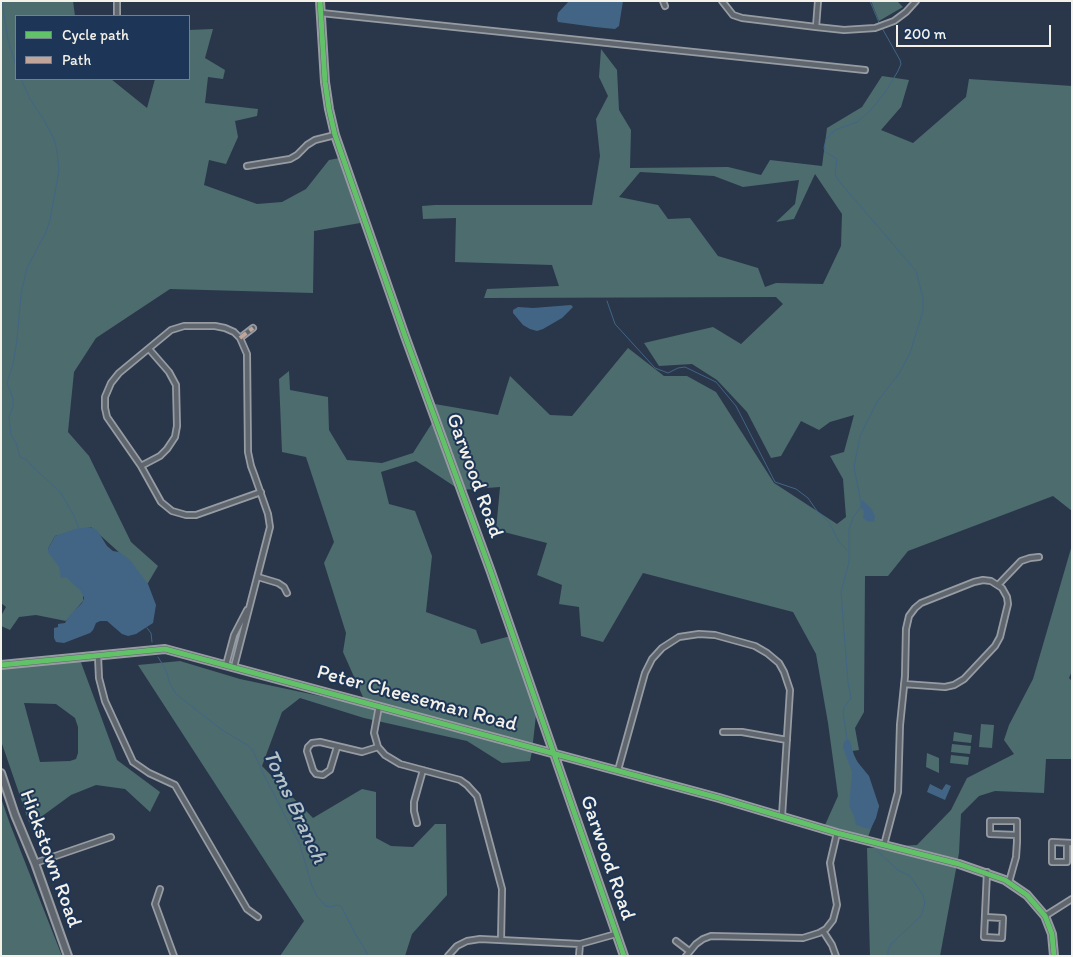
<!DOCTYPE html>
<style>
body{margin:0}
#map{position:relative;width:1073px;height:957px;overflow:hidden;background:#2a374a;font-family:Itim,sans-serif}
canvas{display:block}
.frame{position:absolute;inset:0;border:2px solid #f4f1e8;pointer-events:none}
.legend{position:absolute;left:15px;top:15px;width:175px;height:65px;box-sizing:border-box;background:#1d3557;border:1px solid #738091;margin:0;padding:6px 9px;list-style:none;font-size:15px;color:#f4f1e8}
.legend li{display:flex;align-items:center;gap:10px;height:25px}
.legend b{width:25px;border:1px solid #738091}
.scale{position:absolute;left:896px;top:25px;width:155px;height:22px;box-sizing:border-box;border:2px solid #f4f1e8;border-top:0;padding-left:6px;font-size:15px;line-height:18px;white-space:nowrap;color:#f4f1e8;-webkit-text-stroke:4px #1d3557;paint-order:stroke}
</style>
<div id="map">
<canvas width="1073" height="957"></canvas>
<div class="frame"></div>
<ul class="legend">
<li><b style="height:6px;background:#61c268"></b>Cycle path</li>
<li><b style="height:6px;background:#c0a59a"></b>Path</li>
</ul>
<div class="scale">200 m</div>
</div>
<script>
const c = document.querySelector('canvas').getContext('2d');
c.lineJoin = 'round';
function fill(path, color) { c.fillStyle = color; c.fill(path, 'evenodd'); }
const poly = rows => new Path2D(rows.map(r => 'M' + r).join(''));
function strokePath(path, color, width, dash) { c.strokeStyle = color; c.lineWidth = width; c.lineCap = dash ? 'butt' : 'round'; c.setLineDash(dash || []); c.stroke(path); }
function drawText(font, color, halo, rows, align = 'center') {
  c.font = font + ' Itim,sans-serif'; c.lineWidth = 4; c.setLineDash([]); c.textBaseline = 'middle'; c.strokeStyle = halo; c.fillStyle = color; for (const [text, x, y, turn = 0] of rows) {
    c.save(); c.translate(x, y); c.rotate((+turn || 0) * Math.PI / 180); c.textAlign = isNaN(turn) ? turn : align; if (halo) c.strokeText(text, 0, 0); c.fillText(text, 0, 0); c.restore();
  }
}
const green = poly([
 [1,1,73,1,75,16,16,16,16,79,111,79,147,108,155,79,189,79,189,30,213,29,205,58,225,70,223,79,208,77,205,103,258,109,257,116,235,121,238,137,226,164,209,160,204,185,257,204,282,202,306,189,329,160,345,157,366,222,314,231,313,293,170,289,96,338,74,372,68,432,89,456,131,542,158,566,145,588,132,564,91,527,55,536,48,549,83,589,83,601,66,621,36,615,19,617,10,630,1,626,1,616,6,607,1,603],
 [871,1,897,1,903,7,879,21],
 [601,49,617,70,619,110,631,130,630,168,728,167,761,175,770,160,822,166,827,128,862,107,882,76,909,80,901,107,881,130,913,143,966,97,969,79,1072,86,1072,511,1053,496,908,551,888,576,865,576,864,712,855,728,859,750,852,751,879,806,868,837,825,825,838,796,828,723,816,654,793,612,643,573,603,642,581,636,579,607,559,604,562,585,537,575,547,543,496,530,500,487,460,490,416,461,381,472,389,504,415,511,432,556,426,612,476,630,481,644,514,635,537,706,532,751,530,761,502,763,467,741,364,718,300,698,282,712,262,766,313,818,362,789,376,792,376,838,391,846,413,847,435,824,446,824,447,895,412,934,405,956,280,956,304,921,138,665,180,661,240,679,367,706,343,652,346,633,324,563,334,542,306,457,282,452,279,379,289,371,290,390,328,397,329,430,347,460,382,463,413,453,434,420,429,403,498,415,510,376,550,415,572,416,628,348,664,376,687,376,716,392,774,483,837,524,846,517,843,479,830,456,844,452,854,415,830,422,819,430,801,421,781,456,771,458,747,412,717,380,692,364,659,366,644,343,713,327,741,344,783,304,776,297,484,298,487,289,559,286,552,265,455,262,456,218,423,219,422,206,435,205,592,205,600,156,596,119,608,96,599,77],
 [640,172,714,176,743,187,799,180,795,204,776,222,794,219,815,174,842,214,841,246,823,284,776,283,765,287,758,268,718,256,690,218,668,219,658,205,619,197],
 [1072,545,1072,671,1069,678,1072,681,1072,759,1046,759,1044,793,995,791,979,796,961,814,959,853,940,956,870,956,867,848,917,845,951,810,967,778,1014,754,1004,740,1009,725,1033,679],
 [79,657,117,760,160,792,150,812,125,789,96,785,71,795,30,825,1,741,1,665],
 [24,703,56,704,75,718,78,727,78,753,76,759,70,761,40,762],
 [981,724,994,725,992,748,979,747],
 [954,732,972,735,971,743,953,741],
 [952,744,971,746,970,754,951,752],
 [927,753,939,758,939,773,926,767],
 [951,755,969,757,968,765,950,763],
 [1,798,10,824,62,956,1,956]
]);
const water = poly([
 [569,1,623,1,619,26,615,29,595,27,558,22,557,19,558,13],
 [571,305,573,307,562,318,543,329,537,331,530,329,523,325,513,313,513,310,518,307,533,308],
 [862,500,871,508,875,516,874,522,867,521,863,518,864,511,860,506],
 [90,527,97,530,107,546,113,551,119,552,130,560,148,584,156,605,153,623,136,634,128,636,122,634,107,621,100,621,96,623,93,630,90,633,64,643,56,642,54,638,54,628,58,627,58,624,65,623,69,616,82,603,84,598,81,591,66,577,61,578,59,567,48,552,48,549,55,536,75,529],
 [847,739,850,741,855,759,869,776,879,806,876,818,871,828,868,829,856,825,854,816,849,806,852,772,843,747,844,742],
 [930,784,942,790,946,784,951,786,945,800,927,792]
]);
const stream = poly([
 [2,1,8,40,16,66],
 [870,1,880,25],
 [21,79,30,99,44,120,54,139,57,151,59,171,50,220,46,232,27,268,21,294,17,340,13,364,7,383,13,399,13,406,9,417,11,435,16,443,20,457,27,460,31,465,61,493,74,516,79,529],
 [607,301,615,324,655,368,668,373,678,368,685,367,716,382,736,406,775,482,796,489,808,498,817,511,829,522,839,542,848,551],
 [861,503,854,467,860,436,877,402,900,372,910,353,923,311,923,298,916,271,838,180,835,174,837,159,825,152,824,148,826,139,835,130,857,122,870,111,886,91,898,71,901,64,900,60,882,28],
 [147,628,151,633,152,642],
 [158,657,166,670,170,684,176,694,222,730,249,746,253,751,264,775,300,845,312,886,317,896,326,906,331,907,337,905,341,906,356,935,365,949,368,956],
 [847,739,843,712,844,707,851,698,848,683,841,592,849,562,849,529,854,516,861,507],
 [877,851,898,870,910,876,923,895,925,903,921,916,891,944,888,951,888,956]
]);
const street = poly([
 [117,1,117,16],
 [663,1,665,6],
 [722,1,733,15,742,18,816,27,818,1],
 [321,13,865,70],
 [816,27,844,30,875,28,894,21,906,12,916,1],
 [247,166,290,159,297,155,307,145,315,140,335,135],
 [240,338,253,328],
 [141,466,160,456,167,449,175,437,177,426,176,385,169,372,149,349],
 [258,577,278,583,284,587,287,593],
 [999,584,1021,561,1030,558,1039,557],
 [98,656,99,678,105,701,133,762,149,773,175,785,247,909,258,917],
 [226,665,234,635,247,610],
 [234,667,270,527,268,514,254,474,251,466,248,452,247,354,240,338,234,332,225,328,215,326,184,326,171,330,119,373,111,383,105,397,105,408,107,417,141,466,161,502,172,511,186,515,196,515,261,492],
 [379,706,374,733,378,747,385,755,400,764,460,780,467,785,477,796,502,889,501,940],
 [723,732,742,732,787,740],
 [337,747,330,770,323,775,316,774,313,770,307,751,308,747,312,743,320,742,362,752,378,747],
 [618,770,645,673,652,659,662,648,679,637,699,634,715,635,755,646,767,653,779,663,784,672,790,690,782,816],
 [417,823,414,811,414,802,423,770],
 [1067,843,1067,862,1052,862,1052,842,1072,843],
 [884,845,898,792,900,725,905,676,906,629,909,616,915,608,921,603,974,582,983,580,991,581,1002,588,1007,597,1008,604,1000,637,995,646,964,679,954,685,945,687,904,684],
 [35,863,111,837],
 [1009,882,1016,857,1017,842,1017,821,990,821,990,834,1017,835],
 [160,889,155,904,174,956],
 [1045,916,1072,899],
 [985,917,1003,918,1002,938,984,937,987,872],
 [823,931,832,945,836,956],
 [676,941,689,951],
 [448,956,457,946,467,941,480,939,580,944,616,934],
 [579,956,580,944],
 [686,956,696,944,703,939,711,936,803,938,819,933,826,929,833,920,837,905,830,863,837,833]
]);
const secondary = poly([
 [320,1,325,82,329,109,335,135,405,336,491,572,624,956],
 [1,665,165,649,719,798,837,833,959,864,1005,880,1027,895,1045,916,1052,934,1054,956],
 [1,773,15,815,35,863,68,956]
]);
const quiet = poly([
 [240,338,253,328]
]);
const cycleway = poly([
 [320,1,325,82,329,109,335,135,405,336,491,572,624,956],
 [1,665,165,649,719,798,837,833,959,864,1005,880,1027,895,1045,916,1052,934,1054,956]
]);
const streetNames = [
 ["Garwood Road",474,476,70],
 ["Peter Cheeseman Road",417,699,15],
 ["Garwood Road",607,858,71],
 ["Hickstown Road",50,859,70]
];
const waterNames = [
 ["Toms Branch",294,807,65]
];
fill(green, '#4d6c6e');
fill(water, '#426585');
strokePath(stream, '#426585', 1);
strokePath(street, '#979ca3', 8);
strokePath(secondary, '#979ca3', 10);
strokePath(street, '#60666e', 4.5);
strokePath(secondary, '#60666e', 6);
strokePath(quiet, '#c0a59a', 4, [8, 4]);
strokePath(cycleway, '#61c268', 5);
drawText('21px', '#f4f1e8', '#1d3557', streetNames);
drawText('italic 22px', '#b6c2c7', '#1d3557', waterNames);
</script>
